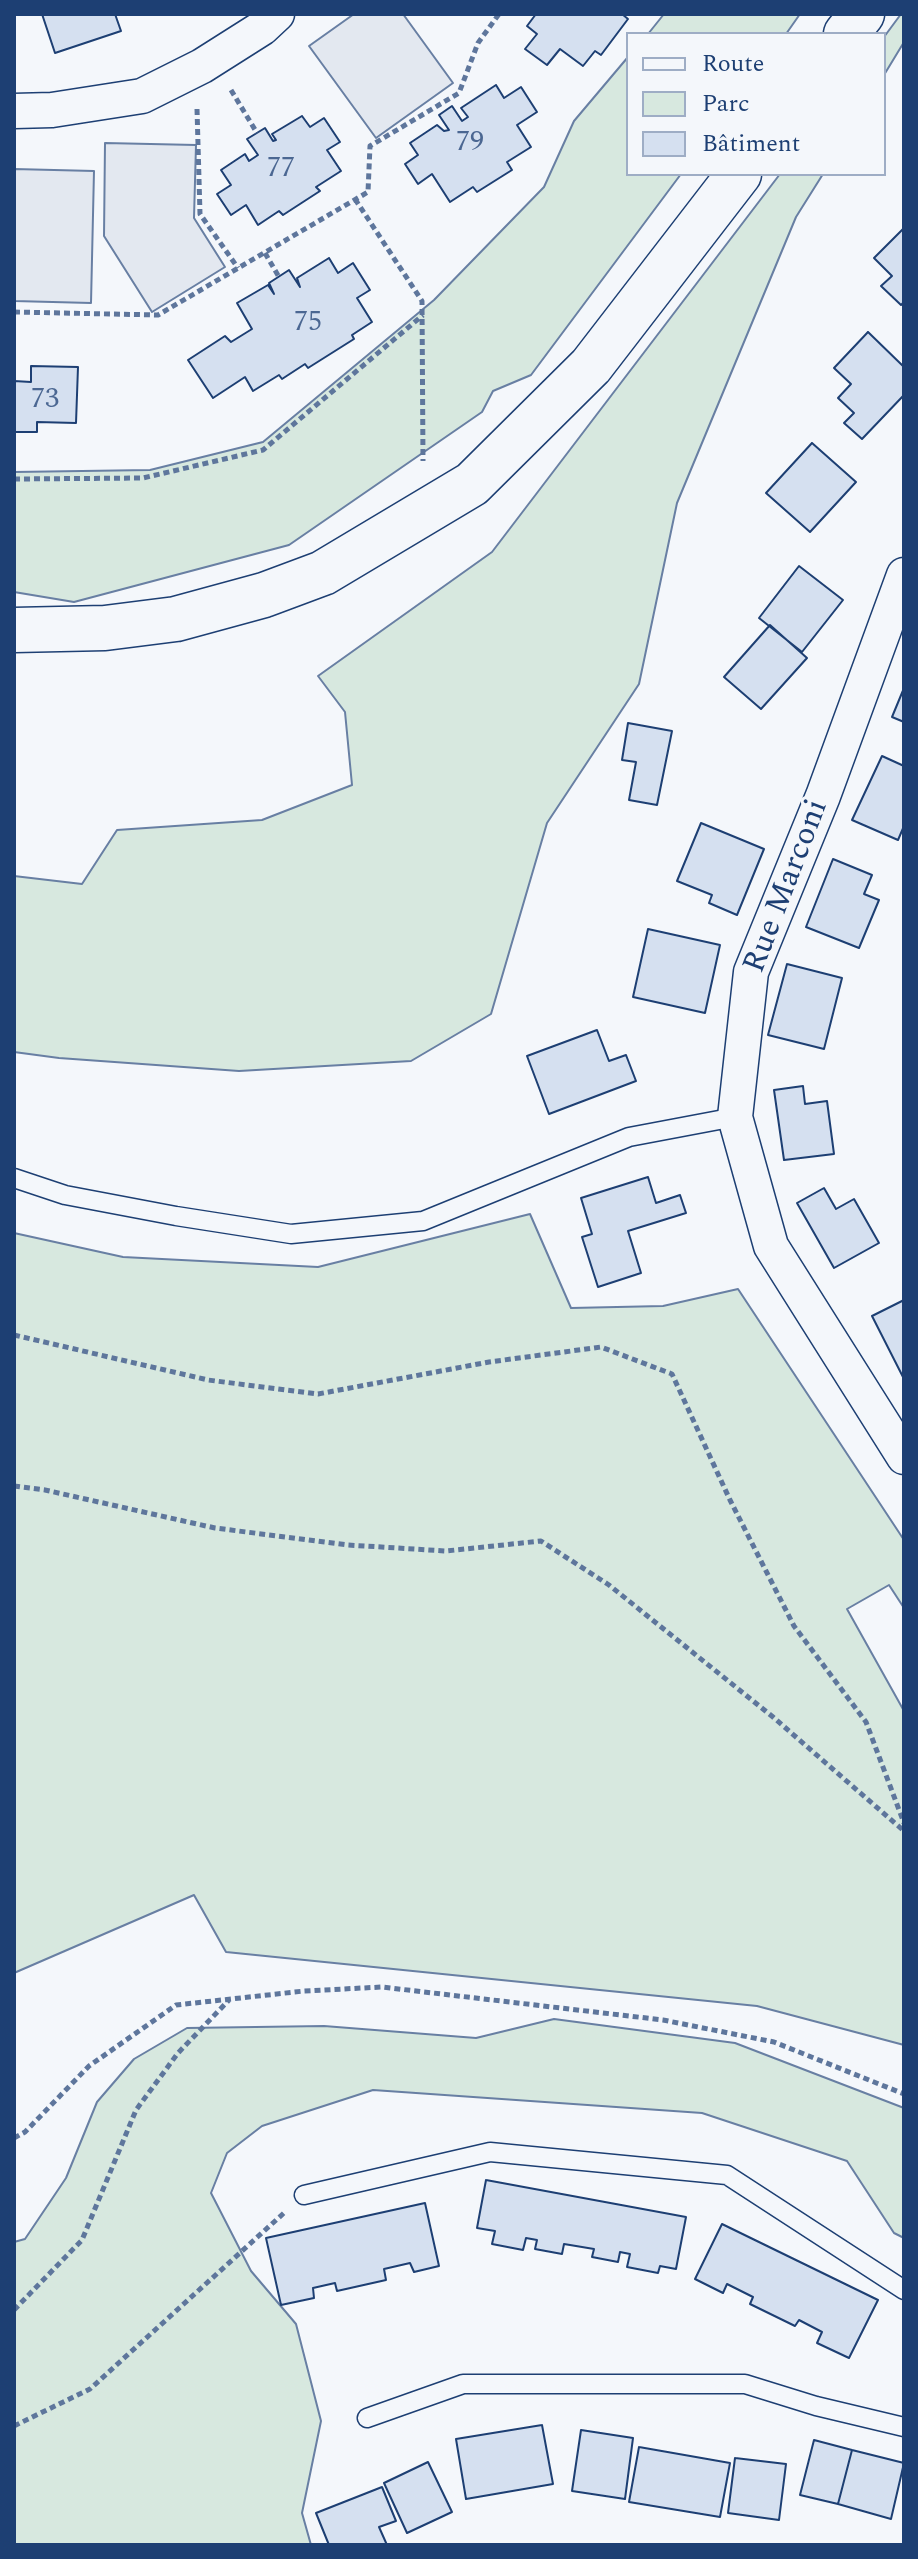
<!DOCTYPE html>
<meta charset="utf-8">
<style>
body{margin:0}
#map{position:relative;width:918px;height:2559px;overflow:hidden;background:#f4f7fb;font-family:Spectral,serif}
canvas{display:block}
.frame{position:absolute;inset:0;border:16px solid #1d3f73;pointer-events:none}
.legend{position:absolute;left:626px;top:32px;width:260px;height:144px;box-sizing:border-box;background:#f4f7fb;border:2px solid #9eadc5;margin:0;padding:10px 14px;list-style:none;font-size:24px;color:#1d3f73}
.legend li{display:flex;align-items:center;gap:16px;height:40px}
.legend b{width:40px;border:2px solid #9eadc5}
</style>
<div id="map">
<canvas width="918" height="2559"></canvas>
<div class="frame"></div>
<ul class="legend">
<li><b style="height:10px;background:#f4f7fb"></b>Route</li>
<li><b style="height:22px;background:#d7e8df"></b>Parc</li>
<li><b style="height:22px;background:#d5e0f0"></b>Bâtiment</li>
</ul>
</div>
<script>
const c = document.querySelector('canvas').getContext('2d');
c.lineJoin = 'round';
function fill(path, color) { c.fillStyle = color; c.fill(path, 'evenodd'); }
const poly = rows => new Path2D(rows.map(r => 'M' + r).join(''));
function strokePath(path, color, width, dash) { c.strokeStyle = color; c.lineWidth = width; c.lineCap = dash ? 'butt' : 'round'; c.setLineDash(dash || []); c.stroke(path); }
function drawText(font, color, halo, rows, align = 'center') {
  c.font = font + ' Spectral,serif'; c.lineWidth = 6; c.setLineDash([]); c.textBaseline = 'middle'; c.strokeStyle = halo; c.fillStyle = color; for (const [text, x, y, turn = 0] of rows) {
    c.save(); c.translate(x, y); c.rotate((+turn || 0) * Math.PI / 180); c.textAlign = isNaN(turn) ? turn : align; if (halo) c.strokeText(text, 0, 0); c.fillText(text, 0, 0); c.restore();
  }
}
const green = poly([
 [664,14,800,14,786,34,648,34,664,14],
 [901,14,904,14,904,42,884,75,884,37,901,14],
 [628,57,628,174,681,174,531,375,493,391,482,412,289,545,74,602,14,592,14,472,150,470,263,442,434,300,544,187,574,121,628,57],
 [780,174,823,174,796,217,677,503,639,684,547,823,491,1014,411,1061,239,1071,59,1058,14,1052,14,876,82,884,117,830,262,820,352,785,345,712,318,676,492,552,780,174],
 [530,1214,571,1308,663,1306,738,1289,904,1540,904,1608,889,1585,847,1609,904,1711,904,2045,757,2006,226,1952,194,1895,14,1973,14,1233,123,1257,318,1267,530,1214],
 [554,2019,735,2043,904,2108,904,2238,894,2233,847,2161,702,2113,373,2090,262,2126,227,2153,211,2193,251,2271,296,2324,321,2421,302,2513,311,2545,14,2545,14,2242,25,2239,66,2178,97,2102,134,2059,187,2028,324,2026,476,2038,554,2019]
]);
const parking = poly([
 [354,14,403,14,453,83,376,138,309,46,354,14],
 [105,143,196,145,194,218,225,267,152,312,104,236,105,143],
 [14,169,94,171,91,303,14,301,14,169]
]);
const building = poly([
 [42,14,115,14,121,31,55,53,42,14],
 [536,14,622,14,628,19,601,55,595,51,583,66,560,49,547,65,525,49,537,34,527,26,536,14],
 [496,85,504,98,521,87,537,112,517,125,531,147,507,162,512,170,477,192,473,187,450,202,432,174,418,184,405,164,418,155,410,143,437,125,444,131,449,130,439,115,452,106,462,121,468,117,461,108,496,85],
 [302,116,310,127,324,118,340,142,327,150,341,171,316,187,320,191,283,215,279,211,258,225,246,205,231,215,217,194,231,185,221,170,245,154,249,161,258,155,247,139,265,128,273,141,276,140,272,134,302,116],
 [904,228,904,302,901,305,881,286,892,276,874,258,904,228],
 [329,258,338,273,353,263,370,290,357,298,372,322,352,335,354,339,308,368,305,364,282,379,279,375,253,391,245,377,213,398,188,360,225,336,231,342,252,329,237,303,268,285,274,294,269,283,289,270,300,287,297,278,329,258],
 [868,332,904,367,904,395,862,439,844,423,854,413,838,398,851,384,834,368,868,332],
 [31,366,78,367,76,423,37,422,37,432,14,432,14,381,31,382,31,366],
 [812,443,856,482,810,532,766,493,812,443],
 [799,566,843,600,802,652,759,618,799,566],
 [770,625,807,658,761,709,724,677,770,625],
 [904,688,904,722,892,717,904,688],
 [628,723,672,731,657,805,629,800,636,762,622,760,628,723],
 [882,756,904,766,904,826,898,840,852,820,882,756],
 [701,823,764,849,737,915,709,903,712,895,677,881,701,823],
 [833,859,872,875,864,894,879,900,859,948,806,927,833,859],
 [648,929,720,945,705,1013,633,997,648,929],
 [787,964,842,978,824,1049,768,1035,787,964],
 [597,1030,609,1061,626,1055,636,1081,549,1114,527,1056,597,1030],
 [803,1086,805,1104,827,1101,834,1154,784,1160,774,1090,803,1086],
 [648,1177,656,1203,680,1195,686,1213,628,1231,641,1273,598,1287,582,1237,592,1234,581,1198,648,1177],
 [824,1188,836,1209,854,1199,879,1243,834,1268,797,1203,824,1188],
 [904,1300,904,1379,872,1316,904,1300],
 [486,2180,686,2217,676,2269,660,2266,658,2273,627,2267,630,2254,620,2252,618,2262,592,2257,594,2249,564,2244,562,2254,535,2249,537,2240,526,2238,523,2250,492,2244,495,2231,477,2228,486,2180],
 [425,2203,439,2266,414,2272,410,2263,384,2269,386,2280,337,2291,335,2283,313,2288,314,2298,281,2305,266,2238,425,2203],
 [722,2224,878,2300,849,2358,817,2343,822,2332,799,2320,795,2326,750,2304,753,2297,727,2284,723,2293,695,2279,722,2224],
 [542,2425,553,2484,466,2499,456,2439,542,2425],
 [581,2430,633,2438,625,2499,572,2491,581,2430],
 [814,2440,852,2450,838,2504,800,2495,814,2440],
 [639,2447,730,2463,720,2517,629,2502,639,2447],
 [852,2450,904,2463,891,2519,838,2504,852,2450],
 [735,2458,786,2464,779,2520,728,2513,735,2458],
 [428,2462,452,2512,407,2533,384,2483,428,2462],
 [382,2487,396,2521,379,2527,387,2545,329,2545,316,2513,382,2487]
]);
const path = poly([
 [231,90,257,133],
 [197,109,200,214,238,268],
 [355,199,422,301,423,461],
 [265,253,279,277],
 [14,312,158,315,368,192,370,146,459,93,478,43,499,14],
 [14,479,143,478,263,450,423,315],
 [14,1335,208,1380,318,1394,489,1362,601,1347,672,1374,730,1500,794,1626,866,1722,904,1823],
 [14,1486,45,1490,215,1528,348,1545,446,1551,541,1541,609,1585,773,1717,904,1831],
 [14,2138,25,2132,89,2066,176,2005,304,1991,382,1987,663,2020,774,2042,904,2094],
 [14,2310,82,2240,136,2110,178,2053,229,2000],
 [14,2426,90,2389,285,2212]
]);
const lane = poly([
 [14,1178,65,1195,176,1216,291,1234,423,1221,629,1137,735,1117],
 [304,2195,490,2152,727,2175,904,2290],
 [367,2418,463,2384,745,2384,816,2406,904,2427]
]);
const street = poly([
 [14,111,52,110,142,96,202,66,262,28,277,14],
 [904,575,823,796,751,972,735,1117,771,1246,904,1457]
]);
const primary = poly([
 [846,34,862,14],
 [14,630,105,628,176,619,264,595,323,573,472,484,591,366,739,174]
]);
const numberNames = [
 ["79",470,145],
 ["77",281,171],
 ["75",308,325],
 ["73",45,402]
];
const streetNames = [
 ["Rue Marconi",788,887,-69]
];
fill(green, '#d7e8df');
strokePath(green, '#687fa3', 2);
fill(parking, '#e3e8f0');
strokePath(parking, '#687fa3', 2);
fill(building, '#d5e0f0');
strokePath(building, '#1d3f73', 2);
strokePath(lane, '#1d3f73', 21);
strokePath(street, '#1d3f73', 37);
strokePath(primary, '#1d3f73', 47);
strokePath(path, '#5e769c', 5, [6, 4]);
strokePath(lane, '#f4f7fb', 18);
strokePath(street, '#f4f7fb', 34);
strokePath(primary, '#f4f7fb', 44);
drawText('28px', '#4b6792', null, numberNames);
drawText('32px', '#1d3f73', '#f4f7fb', streetNames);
</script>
